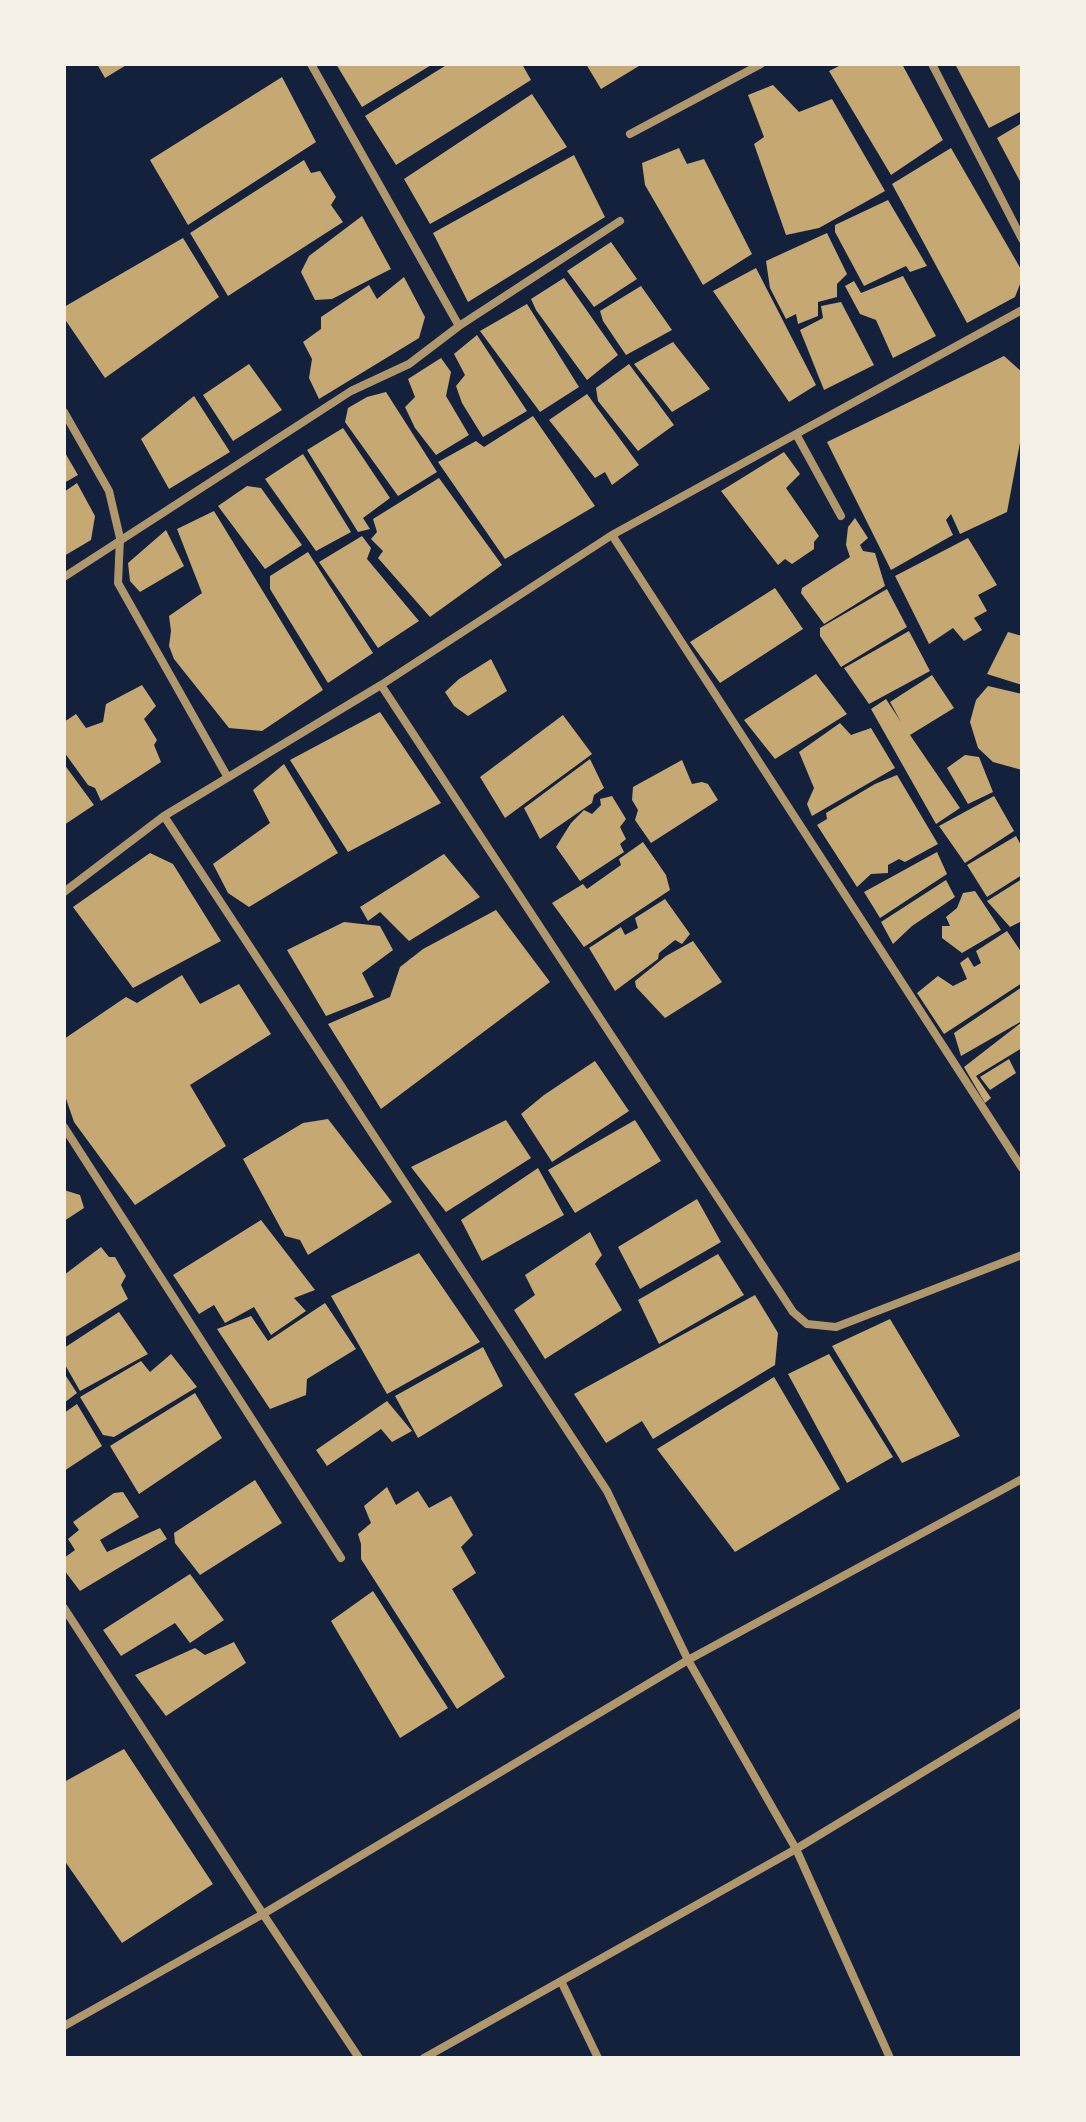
<!DOCTYPE html>
<style>
body{margin:0}
#map{position:relative;width:1086px;height:2122px;overflow:hidden;background:#14213d;font-family:"Source Sans 3",sans-serif}
canvas{display:block}
.frame{position:absolute;inset:0;border:66px solid #f6f1e7;pointer-events:none}
</style>
<div id="map">
<canvas width="1086" height="2122"></canvas>
<div class="frame"></div>
</div>
<script>
const c = document.querySelector('canvas').getContext('2d');
c.lineJoin = 'round';
function fill(path, color) { c.fillStyle = color; c.fill(path, 'evenodd'); }
const poly = rows => new Path2D(rows.map(r => 'M' + r).join(''));
function strokePath(path, color, width, dash) { c.strokeStyle = color; c.lineWidth = width; c.lineCap = dash ? 'butt' : 'round'; c.setLineDash(dash || []); c.stroke(path); }
const building = poly([
 [97,64,128,64,105,78],
 [336,64,433,64,362,107],
 [448,64,522,64,531,80,396,165,365,116],
 [586,64,638,64,639,66,601,89],
 [843,64,902,64,943,140,891,175,829,71],
 [955,64,1022,64,1022,111,989,128],
 [282,77,316,142,188,225,150,160],
 [773,85,799,112,832,99,885,191,819,228,786,235,754,144,764,137,748,95],
 [532,94,567,147,430,224,404,179],
 [1022,123,1022,185,997,138],
 [679,148,687,164,704,159,752,254,703,285,645,185,642,163],
 [951,148,1022,271,1022,279,1015,297,967,323,892,184],
 [574,155,605,217,468,302,433,233],
 [304,160,311,173,320,171,336,197,331,205,343,222,228,296,190,233],
 [888,200,927,266,910,272,906,266,864,286,835,232,835,225],
 [362,216,391,269,332,299,315,300,301,272,309,256],
 [827,233,847,274,837,284,837,297,818,302,818,316,798,324,796,314,786,319,770,288,766,261],
 [183,238,219,297,105,378,64,318,64,307],
 [611,242,637,279,594,307,567,271],
 [756,268,816,385,789,402,713,291],
 [903,276,936,336,893,358,876,320,860,314,845,286,854,281,861,293],
 [404,277,425,317,419,338,319,399,309,378,312,359,303,342,321,329,321,317,369,285,377,299],
 [564,278,618,355,587,380,536,310,531,299],
 [641,286,672,330,626,355,603,321,600,311],
 [841,302,874,365,824,390,800,330,823,318,821,306],
 [527,304,579,387,540,412,480,331],
 [477,335,527,411,483,437,462,403,456,386,465,375,454,354],
 [673,342,710,389,672,412,634,364],
 [1004,356,1022,372,1022,432,1007,512,960,534,951,514,946,520,953,535,891,570,827,442],
 [441,358,451,372,446,396,469,435,436,455,415,428,405,407,415,397,408,379],
 [249,364,282,410,233,441,203,395],
 [629,364,674,425,638,451,598,401,596,388],
 [386,392,437,472,398,496,345,422,348,408,367,397],
 [587,394,639,465,612,485,605,472,595,478,549,420],
 [194,396,230,452,169,489,141,439],
 [533,416,595,506,505,559,438,462,476,441,484,447],
 [343,428,390,498,363,518,370,529,358,532,307,450],
 [64,451,78,475,64,483],
 [784,452,800,474,786,488,819,536,814,542,814,549,792,564,785,559,778,565,721,491],
 [303,454,351,532,316,551,265,479],
 [439,478,502,565,430,617,378,558,383,551,371,539,377,532,373,519],
 [77,483,95,516,91,540,64,556,64,492],
 [247,486,261,488,302,545,265,569,218,506],
 [214,511,323,690,262,731,229,728,174,659,169,646,171,631,169,616,202,593,177,529],
 [855,518,868,538,860,545,863,551,875,553,885,586,824,624,801,593,802,588,850,557,846,545,848,527],
 [166,530,184,566,140,592,130,581,128,563],
 [362,536,371,548,367,559,419,621,378,648,319,562],
 [968,538,997,585,978,595,987,611,974,618,982,630,964,641,953,628,929,644,895,576],
 [308,552,373,653,328,683,270,589,270,576],
 [775,588,803,629,720,683,690,642],
 [887,589,907,627,841,667,820,636,820,628],
 [909,631,930,671,869,704,844,668],
 [1008,632,1022,636,1022,685,987,674],
 [491,659,507,691,468,716,454,706,445,692,459,679],
 [816,674,847,714,775,759,744,720],
 [932,675,954,708,910,735,960,808,936,824,871,709,886,699,901,722,890,702],
 [142,685,156,706,144,719,157,740,154,745,161,762,101,801,95,788,88,785,64,752,64,722,76,714,86,728,103,722,106,704],
 [988,686,1022,694,1022,770,993,762,978,748,970,722,976,700],
 [380,712,441,803,348,852,290,760],
 [563,715,592,754,505,818,480,777],
 [840,723,851,735,871,728,895,768,812,816,807,804,814,788,799,752],
 [965,755,979,757,993,792,968,804,947,768],
 [590,759,604,788,594,795,592,803,540,839,524,808],
 [682,760,692,784,702,782,708,784,718,800,651,843,635,820,638,810,632,800,633,787],
 [64,764,94,805,64,825],
 [284,764,338,853,249,907,228,893,213,864,270,823,253,790],
 [897,775,938,844,905,862,899,859,888,865,888,873,871,874,857,887,817,825,827,819,826,813,875,784],
 [612,796,626,819,620,827,626,839,620,844,624,852,580,881,556,847,571,823,584,810,592,814,601,805,600,799],
 [994,796,1014,831,965,863,939,826],
 [1016,836,1022,847,1022,875,987,897,967,865],
 [643,842,666,875,670,890,584,947,552,903,583,884,587,889,621,865,619,859],
 [937,852,947,874,880,918,864,892],
 [150,853,173,864,221,941,133,988,73,907],
 [444,854,480,897,409,941,380,912,368,921,360,907],
 [1022,879,1022,921,1010,927,987,901],
 [946,880,955,897,912,926,893,944,881,922],
 [975,891,1001,930,962,953,942,938,942,926,950,926,946,917,957,908,963,893],
 [665,899,690,934,682,944,675,940,659,953,658,959,615,991,589,948,621,927,625,935,638,928,635,918],
 [496,910,550,982,381,1109,328,1024,390,997,400,967,423,949],
 [344,922,380,926,393,950,362,973,374,997,326,1016,287,950],
 [1007,931,1022,953,1022,983,944,1034,917,993,938,976,953,986,967,979,960,963,968,957,974,967,981,963,976,951],
 [693,941,722,982,665,1018,636,987,635,981,666,956],
 [182,975,200,1004,239,984,271,1034,190,1085,226,1146,135,1205,74,1122,64,1093,64,1039,126,997,137,1003],
 [1022,987,1022,1021,961,1056,954,1033],
 [1022,1022,1022,1048,976,1076,991,1098,985,1103,964,1067],
 [1009,1059,1016,1073,990,1090,980,1077],
 [595,1061,629,1111,552,1162,521,1114,544,1095],
 [328,1119,392,1202,308,1255,300,1240,285,1236,243,1159,303,1123],
 [506,1120,531,1158,446,1212,411,1167],
 [635,1120,661,1161,575,1213,548,1170],
 [538,1168,564,1215,482,1261,461,1220],
 [64,1190,80,1195,84,1208,64,1221],
 [697,1199,721,1242,640,1289,618,1247],
 [261,1220,315,1290,294,1298,306,1311,271,1335,254,1307,225,1323,214,1305,199,1314,173,1275],
 [590,1232,602,1255,595,1264,622,1310,545,1359,514,1310,535,1295,525,1275],
 [101,1247,109,1257,115,1257,126,1276,121,1285,128,1299,64,1338,64,1275],
 [419,1253,480,1342,387,1394,331,1296],
 [718,1254,744,1295,659,1344,638,1300],
 [755,1295,778,1333,775,1365,653,1439,642,1421,606,1443,574,1394],
 [325,1303,356,1349,307,1379,306,1395,270,1409,217,1329,251,1316,268,1341],
 [119,1312,148,1354,80,1391,64,1363,64,1348],
 [890,1319,960,1436,902,1463,832,1346],
 [483,1347,503,1386,418,1438,395,1396],
 [171,1354,197,1387,114,1437,103,1435,80,1397,141,1361,150,1372],
 [829,1354,893,1457,847,1483,788,1374],
 [64,1373,77,1393,64,1403],
 [774,1377,840,1489,735,1552,657,1449],
 [195,1393,222,1438,139,1494,110,1446],
 [387,1401,412,1431,392,1442,381,1429,327,1466,316,1450],
 [77,1404,102,1446,64,1471,64,1413],
 [255,1480,282,1523,200,1575,175,1543,174,1533],
 [387,1487,396,1505,418,1491,429,1508,451,1496,473,1535,461,1547,476,1573,452,1589,505,1677,457,1709,361,1559,361,1544,358,1534,371,1523,364,1506],
 [123,1492,139,1517,100,1540,107,1552,160,1528,167,1539,80,1591,64,1570,64,1558,75,1550,68,1539,79,1530,73,1522,114,1493],
 [190,1574,224,1620,190,1643,175,1623,121,1656,103,1630],
 [373,1591,448,1708,400,1738,331,1621],
 [234,1642,246,1663,166,1716,135,1675,195,1648,205,1655],
 [124,1749,213,1884,122,1943,64,1860,64,1782]
]);
const minor = poly([
 [932,64,1022,239],
 [630,134,761,64],
 [459,326,620,221],
 [64,412,109,491,120,538,118,583,227,776],
 [796,434,841,516],
 [612,535,1022,1168],
 [64,577,351,391,409,364,459,326,311,64],
 [381,685,793,1312,807,1324,836,1327,1022,1255],
 [164,816,607,1491,688,1660,796,1849,890,2058],
 [64,892,164,816,381,685,612,535,1022,310],
 [64,1127,341,1558],
 [64,1608,263,1914,359,2058],
 [561,1981,598,2058],
 [64,2026,263,1914,688,1660,1022,1479],
 [424,2058,796,1849,1022,1712]
]);
fill(building, '#c6a872');
strokePath(minor, '#b1986c', 8);
</script>
